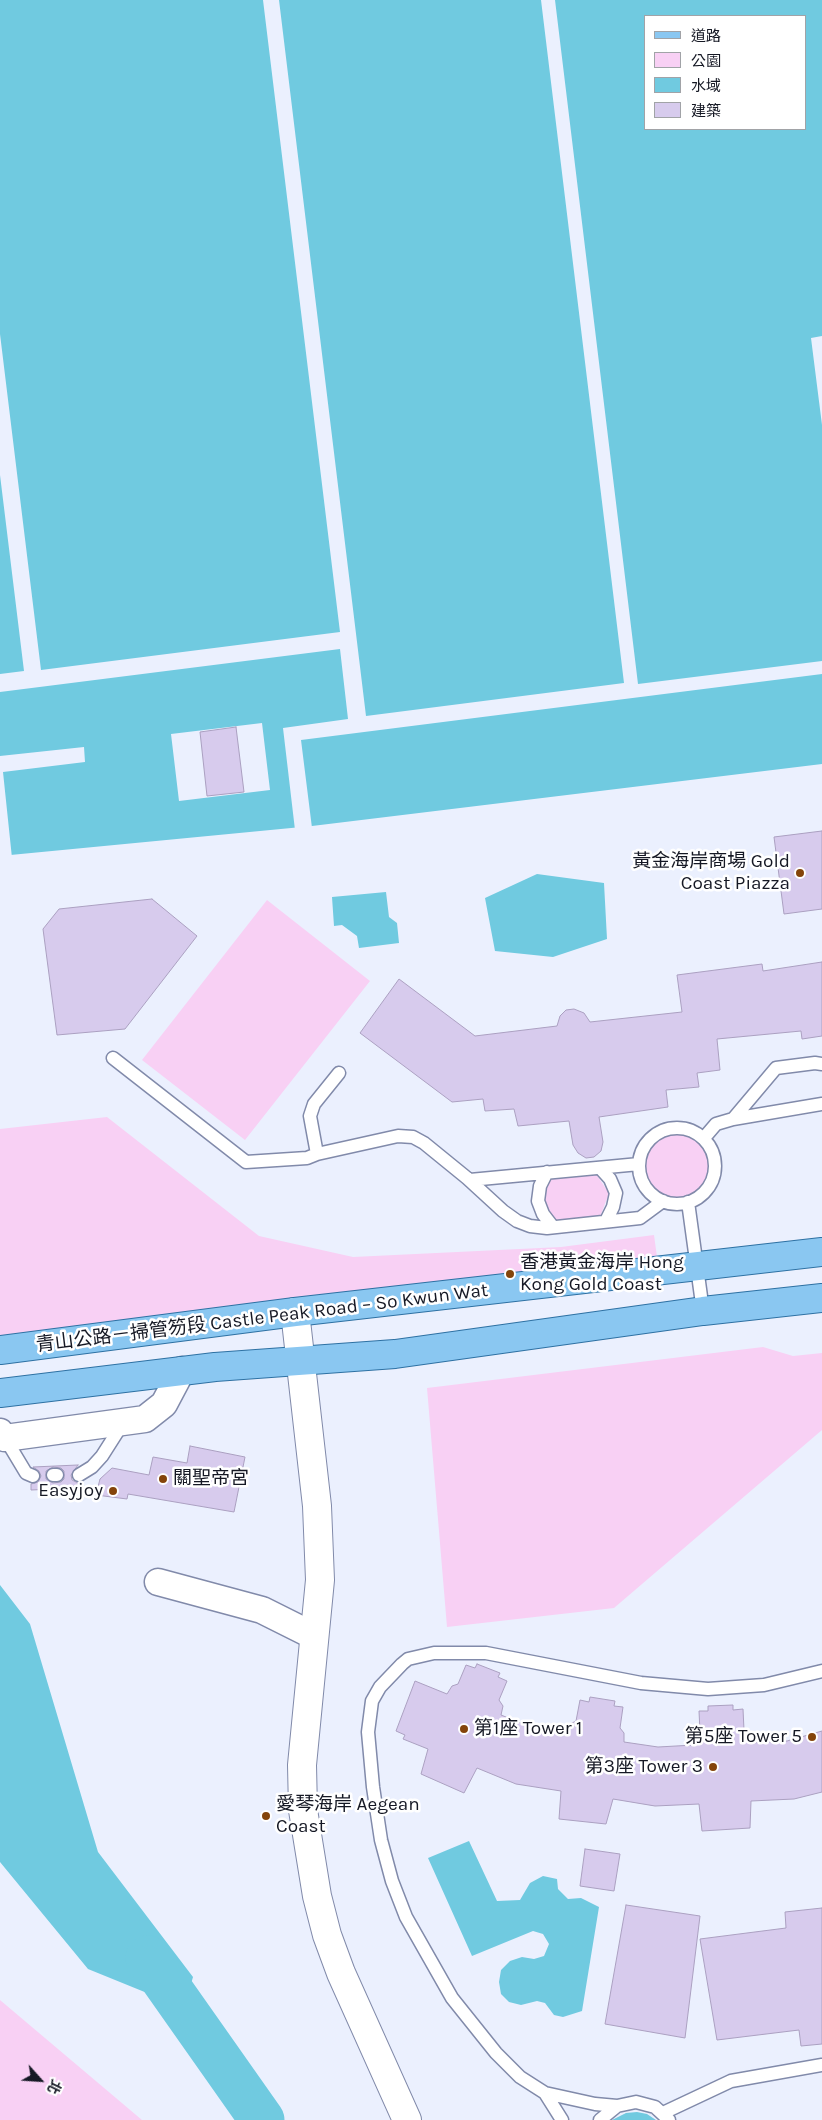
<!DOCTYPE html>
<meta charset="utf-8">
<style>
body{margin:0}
#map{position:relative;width:822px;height:2120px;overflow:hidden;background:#ebf0fe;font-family:Karla,"Noto Sans TC",sans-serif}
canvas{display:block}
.legend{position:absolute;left:644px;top:15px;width:162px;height:115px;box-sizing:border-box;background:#fff;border:1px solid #a1a3a7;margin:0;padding:6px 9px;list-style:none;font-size:15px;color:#151824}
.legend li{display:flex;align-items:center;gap:10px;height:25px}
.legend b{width:25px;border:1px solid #a1a3a7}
.north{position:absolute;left:15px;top:2055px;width:50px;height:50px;-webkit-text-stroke:4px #fff;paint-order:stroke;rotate:116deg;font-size:14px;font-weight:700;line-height:20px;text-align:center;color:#151824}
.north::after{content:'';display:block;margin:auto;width:18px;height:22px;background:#151824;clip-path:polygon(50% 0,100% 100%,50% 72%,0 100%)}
</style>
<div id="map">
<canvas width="822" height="2120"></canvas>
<ul class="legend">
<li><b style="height:6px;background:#8ac7f1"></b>道路</li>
<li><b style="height:14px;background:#f8d0f4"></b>公園</li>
<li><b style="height:14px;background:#70cae0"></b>水域</li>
<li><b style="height:14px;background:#d7cbed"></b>建築</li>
</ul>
<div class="north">北</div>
</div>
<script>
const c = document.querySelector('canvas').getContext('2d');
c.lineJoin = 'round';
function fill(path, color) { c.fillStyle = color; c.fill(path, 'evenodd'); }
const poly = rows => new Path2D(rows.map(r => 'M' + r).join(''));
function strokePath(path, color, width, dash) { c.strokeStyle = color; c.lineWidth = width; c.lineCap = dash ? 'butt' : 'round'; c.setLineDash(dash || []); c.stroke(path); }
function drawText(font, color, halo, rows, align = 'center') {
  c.font = font + ' Karla,"Noto Sans TC",sans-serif'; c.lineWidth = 5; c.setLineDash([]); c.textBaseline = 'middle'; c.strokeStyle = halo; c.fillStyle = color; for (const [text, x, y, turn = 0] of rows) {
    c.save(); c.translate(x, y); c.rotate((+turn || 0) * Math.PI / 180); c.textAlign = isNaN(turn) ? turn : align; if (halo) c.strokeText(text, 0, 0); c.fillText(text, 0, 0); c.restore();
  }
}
const green = poly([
 [267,900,370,981,245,1140,142,1060],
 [107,1117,259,1236,353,1257,561,1247,654,1235,657,1257,0,1341,0,1129],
 '644 1165a33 33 0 1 1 66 0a33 33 0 1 1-66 0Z',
 [596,1174,609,1193,600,1217,555,1222,544,1202,545,1189,552,1178],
 [763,1347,793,1356,822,1353,822,1430,614,1608,447,1627,427,1388],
 [0,2000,142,2120,0,2120]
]);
const water = poly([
 [0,0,822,0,822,764,312,826,0,856],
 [646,16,806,16,806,129,646,129],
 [537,874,604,883,607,939,553,957,495,951,485,898],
 [386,892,389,917,397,923,399,943,359,948,357,936,342,925,334,926,332,897],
 [0,1585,30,1624,98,1852,193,1977,184,2008,88,1969,0,1862],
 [469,1841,497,1901,520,1900,530,1883,543,1876,557,1879,558,1889,568,1899,581,1898,599,1907,582,2011,563,2017,554,2015,545,2003,537,2001,521,2005,509,2002,501,1994,499,1982,501,1970,510,1961,522,1957,534,1959,544,1956,549,1944,543,1934,533,1931,472,1956,428,1858],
 [637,2112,647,2114,656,2120,612,2120,626,2113]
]);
const pier = poly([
 [263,0,279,0,366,716,624,683,541,0,555,0,638,684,822,661,822,674,301,740,312,828,295,830,283,728,348,719,340,649,0,692,0,674,24,671,0,475,0,334,41,670,340,632],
 [822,336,822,425,811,338],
 [262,723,270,790,179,801,171,734],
 [84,747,85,762,3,772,12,858,0,858,0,756]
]);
const river = poly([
 [148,1958,262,2120]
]);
const building = poly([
 [236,727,244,792,207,796,200,732,236,727],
 [822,831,822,909,784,914,774,837,822,831],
 [152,899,197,936,125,1029,57,1035,43,929,59,909,152,899],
 [822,962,822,1036,802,1039,801,1031,717,1039,720,1070,697,1073,699,1087,666,1090,668,1107,599,1117,603,1142,601,1151,594,1157,586,1158,578,1153,573,1145,569,1121,518,1126,514,1109,485,1111,483,1099,452,1102,360,1033,399,979,475,1036,557,1026,560,1016,566,1010,574,1009,584,1013,590,1022,682,1012,677,975,762,964,763,971,822,962],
 [190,1446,245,1457,234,1512,128,1494,127,1499,96,1495,100,1479,112,1468,149,1475,153,1457,187,1463,190,1446],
 [78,1465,71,1475,72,1480,78,1483,78,1488,31,1490,31,1484,38,1482,41,1476,39,1471,33,1467,78,1465],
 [53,1467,61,1468,64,1471,64,1479,61,1482,53,1483,46,1479,46,1471,53,1467],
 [477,1664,500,1673,498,1677,507,1681,499,1700,503,1706,501,1715,533,1728,568,1733,570,1724,576,1721,580,1700,589,1702,590,1697,615,1701,614,1706,623,1707,620,1728,624,1733,624,1742,658,1747,694,1745,694,1736,700,1732,699,1711,708,1711,708,1706,733,1705,733,1710,743,1709,744,1730,749,1734,751,1743,787,1741,822,1731,822,1792,794,1799,751,1801,750,1828,702,1831,699,1804,655,1806,613,1799,606,1824,559,1819,561,1791,516,1784,477,1768,464,1793,421,1774,428,1749,403,1739,405,1735,396,1731,415,1681,447,1694,452,1686,458,1684,466,1665,475,1668,477,1664],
 [585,1849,620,1854,614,1891,580,1886,585,1849],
 [626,1905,700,1916,685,2038,605,2024,626,1905],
 [822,1908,822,2044,801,2046,799,2030,717,2040,700,1939,786,1928,785,1912,822,1908]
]);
const service = poly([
 [113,1058,246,1162,307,1158,317,1154],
 [339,1073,314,1104,310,1116,317,1154,398,1136,413,1137,424,1143,467,1178,503,1211,517,1221,530,1226,547,1228,640,1218,663,1201],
 [733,1119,776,1068,815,1063,822,1064],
 '639 1166a38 38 0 1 1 76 0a38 38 0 1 1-76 0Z',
 [704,1138,716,1124,733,1119,822,1104],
 [600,1168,610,1179,616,1193,613,1207,606,1221],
 [547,1172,540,1186,538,1201,543,1214,553,1227],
 [470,1180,639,1164],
 [688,1202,703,1311],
 [5,1438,26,1473,33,1476],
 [53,1475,57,1475],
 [79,1475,92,1467,102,1456,123,1423],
 [545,2093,562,2120],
 [617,2106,595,2104,545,2093,520,2077,496,2053,452,1998,406,1917,392,1881,381,1840,373,1787,368,1732,372,1701,380,1687,402,1664,408,1659,434,1653,486,1653,641,1683,708,1689,764,1685,822,1671],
 [663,2113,731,2081,822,2065],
 [600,2120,617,2106,636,2102,655,2107,669,2120]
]);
const minor = poly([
 [0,1432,5,1438,145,1419,164,1404,182,1370],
 [158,1582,262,1610,314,1636]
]);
const tertiary = poly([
 [295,1312,317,1506,320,1580,302,1765,303,1810,317,1896,327,1935,341,1973,407,2120]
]);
const primary = poly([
 [0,1350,295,1312,822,1252],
 [0,1393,215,1367,395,1354,703,1311,822,1298]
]);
const markers = [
 [800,873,5,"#84440a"],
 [510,1274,5,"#84440a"],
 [163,1479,5,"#84440a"],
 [113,1491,5,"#84440a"],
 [464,1729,5,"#84440a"],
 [812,1737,5,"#84440a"],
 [713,1767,5,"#84440a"],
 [266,1816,5,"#84440a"]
];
const poiNames = [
 ["黃金海岸商場 Gold",790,862],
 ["Coast Piazza",790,884],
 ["香港黃金海岸 Hong",520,1263,"left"],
 ["Kong Gold Coast",520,1285,"left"],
 ["關聖帝宮",173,1479,"left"],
 ["Easyjoy",103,1491],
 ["第1座 Tower 1",474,1729,"left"],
 ["第5座 Tower 5",802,1737],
 ["第3座 Tower 3",703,1767],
 ["愛琴海岸 Aegean",276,1805,"left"],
 ["Coast",276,1827,"left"]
];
const streetNames = [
 ["青山公路－掃管笏段 Castle Peak Road – So Kwun Wat",262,1318,-7]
];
fill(green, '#f8d0f4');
fill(water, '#70cae0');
fill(pier, '#ebf0fe');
strokePath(river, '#70cae0', 45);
fill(building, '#d7cbed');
strokePath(building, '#aba0c1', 1);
strokePath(service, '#818aaa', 15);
strokePath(minor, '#818aaa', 29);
strokePath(tertiary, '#818aaa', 30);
strokePath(primary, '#2e71a3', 30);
strokePath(service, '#fff', 12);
strokePath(minor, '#fff', 26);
strokePath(tertiary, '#fff', 28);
strokePath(primary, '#8ac7f1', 28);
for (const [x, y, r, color] of markers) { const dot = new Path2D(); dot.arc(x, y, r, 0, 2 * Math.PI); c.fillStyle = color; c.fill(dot); strokePath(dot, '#fff', 2); }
drawText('19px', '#151824', '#fff', poiNames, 'right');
drawText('19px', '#151824', '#fff', streetNames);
</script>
